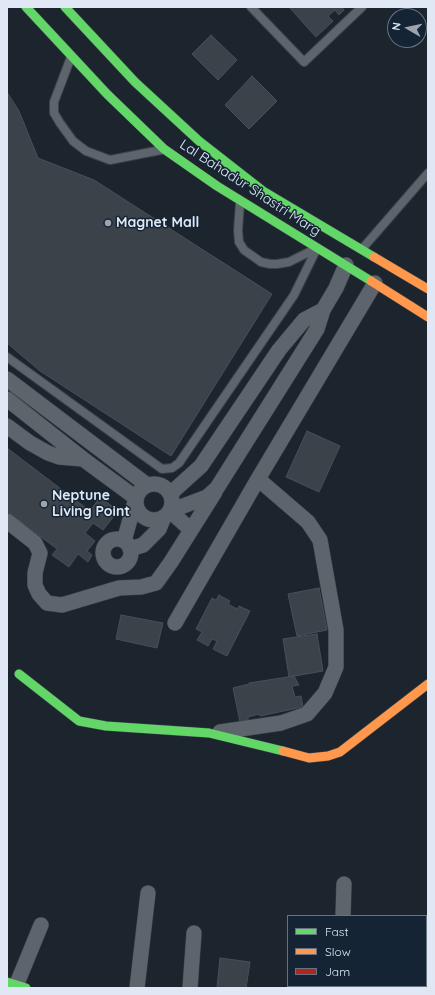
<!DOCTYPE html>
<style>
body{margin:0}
#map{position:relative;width:435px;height:995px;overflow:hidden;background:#1c252e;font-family:Quicksand,sans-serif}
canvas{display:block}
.frame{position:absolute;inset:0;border:8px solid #dfe8f4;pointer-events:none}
.legend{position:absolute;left:287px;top:915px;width:140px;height:72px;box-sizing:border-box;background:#152435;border:1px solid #667281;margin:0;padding:5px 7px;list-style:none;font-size:12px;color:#dfe8f4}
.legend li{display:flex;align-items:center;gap:8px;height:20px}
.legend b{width:20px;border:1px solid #667281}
.north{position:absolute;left:387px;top:8px;width:40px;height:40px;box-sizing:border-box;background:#152435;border:1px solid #667281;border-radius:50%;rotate:279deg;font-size:11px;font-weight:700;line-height:16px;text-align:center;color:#dfe8f4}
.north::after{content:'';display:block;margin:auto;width:14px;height:18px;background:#9ba4af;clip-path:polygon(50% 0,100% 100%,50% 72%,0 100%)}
</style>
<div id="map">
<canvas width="435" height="995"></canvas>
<div class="frame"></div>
<ul class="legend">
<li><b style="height:5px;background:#63d668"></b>Fast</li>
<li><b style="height:5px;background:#ff974d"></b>Slow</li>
<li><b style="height:5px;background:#b3261e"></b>Jam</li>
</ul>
<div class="north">N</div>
</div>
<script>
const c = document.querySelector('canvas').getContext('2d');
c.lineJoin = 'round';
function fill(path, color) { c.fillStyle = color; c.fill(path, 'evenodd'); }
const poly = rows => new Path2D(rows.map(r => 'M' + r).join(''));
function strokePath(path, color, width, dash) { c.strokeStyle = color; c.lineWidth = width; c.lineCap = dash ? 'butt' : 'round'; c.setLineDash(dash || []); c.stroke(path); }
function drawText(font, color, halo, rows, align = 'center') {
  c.font = font + ' Quicksand,sans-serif'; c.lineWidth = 3; c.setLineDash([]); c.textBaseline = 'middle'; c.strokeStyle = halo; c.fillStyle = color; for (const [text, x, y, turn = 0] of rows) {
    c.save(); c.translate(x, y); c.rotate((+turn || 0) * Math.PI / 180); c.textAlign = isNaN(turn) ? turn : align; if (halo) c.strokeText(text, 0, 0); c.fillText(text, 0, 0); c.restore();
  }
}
const building = poly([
 [289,7,342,7,344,10,339,15,335,10,328,16,333,21,316,37,289,7],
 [211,35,237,60,218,80,192,54,211,35],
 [252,76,277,101,249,129,225,105,252,76],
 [7,92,19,111,38,158,94,180,272,294,171,456,40,371,7,343,7,92],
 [307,431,340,446,319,492,286,477,307,431],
 [7,448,90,511,100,497,118,511,103,530,93,523,85,533,95,541,87,551,92,555,88,562,78,554,69,567,52,555,57,549,7,511,7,448],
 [319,588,327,630,297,636,288,594,319,588],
 [219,595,230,601,228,604,237,609,239,606,250,611,227,656,213,649,217,641,212,639,208,646,197,640,202,632,196,629,212,598,216,600,219,595],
 [121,615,163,623,157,648,116,639,121,615],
 [317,634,323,671,289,677,283,639,317,634],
 [294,676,299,685,292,686,295,697,301,696,303,707,260,716,259,714,248,717,248,720,240,722,233,688,249,684,249,683,294,676],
 [220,958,250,962,246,988,217,988,220,958]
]);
const lane = poly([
 [251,7,304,62,362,7],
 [71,57,54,102,54,113,60,123,73,141,86,151,110,160,161,150],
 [240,203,238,230,239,242,244,250,261,262,270,264,277,264,289,262,315,249],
 [362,249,428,173],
 [7,357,162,469,172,468,179,463,294,295,317,248]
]);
const street = poly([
 [7,379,147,485],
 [7,399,83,459,136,498,124,541],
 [7,426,30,443,48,453,59,457,83,459],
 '136 502a18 18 0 1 1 36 0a18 18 0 1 1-36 0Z',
 [170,494,201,466,279,350,304,320,323,310],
 [7,521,35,543,40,553,35,573,35,585,39,594,47,603,62,605,119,588,141,587,156,583,171,562,215,492],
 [191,530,170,511,207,497,217,488,317,329,323,310,336,288,346,265],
 '103 553a14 14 0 1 1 28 0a14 14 0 1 1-28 0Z',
 [130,549,143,545,159,529,164,517],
 [175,623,258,479,375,283],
 [220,732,281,723,307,714,325,693,336,667,336,630,320,540,308,522,258,479],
 [343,916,344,884],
 [16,986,41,925],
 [410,986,410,988],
 [137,988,148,893],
 [190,988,194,933],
 [340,988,340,986]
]);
const fast = poly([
 [26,7,107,94,164,149,217,186,371,281],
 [65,7,135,82,199,141,263,191,374,257],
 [19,674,79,721,106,726,209,733,283,751],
 [426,959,428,957],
 [7,982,26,988]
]);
const slow = poly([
 [374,257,428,289],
 [371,281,428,317],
 [283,751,309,758,328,756,340,752,428,684]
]);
const jam = poly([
 [366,988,371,986]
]);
const markers = [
 [108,223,4,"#9ba4af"],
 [44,504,4,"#9ba4af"]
];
const streetNames = [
 ["Lal Bahadur Shastri Marg",250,188,33]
];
const poiNames = [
 ["Magnet Mall",116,223],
 ["Neptune",52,496],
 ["Living Point",52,512]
];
fill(building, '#3b424a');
strokePath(building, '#484f57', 1);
strokePath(lane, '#3b424a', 10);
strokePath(street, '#3b424a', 16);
strokePath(fast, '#3b424a', 10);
strokePath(slow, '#3b424a', 10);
strokePath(jam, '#3b424a', 10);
strokePath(lane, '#5d646b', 8);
strokePath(street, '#5d646b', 15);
strokePath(fast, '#63d668', 9);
strokePath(slow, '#ff974d', 9);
strokePath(jam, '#b3261e', 9);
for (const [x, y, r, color] of markers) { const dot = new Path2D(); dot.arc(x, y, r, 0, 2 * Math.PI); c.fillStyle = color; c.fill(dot); strokePath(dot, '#152435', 1.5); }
drawText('14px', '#dfe8f4', '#152435', streetNames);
drawText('bold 14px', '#dfe8f4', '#152435', poiNames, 'left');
</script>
